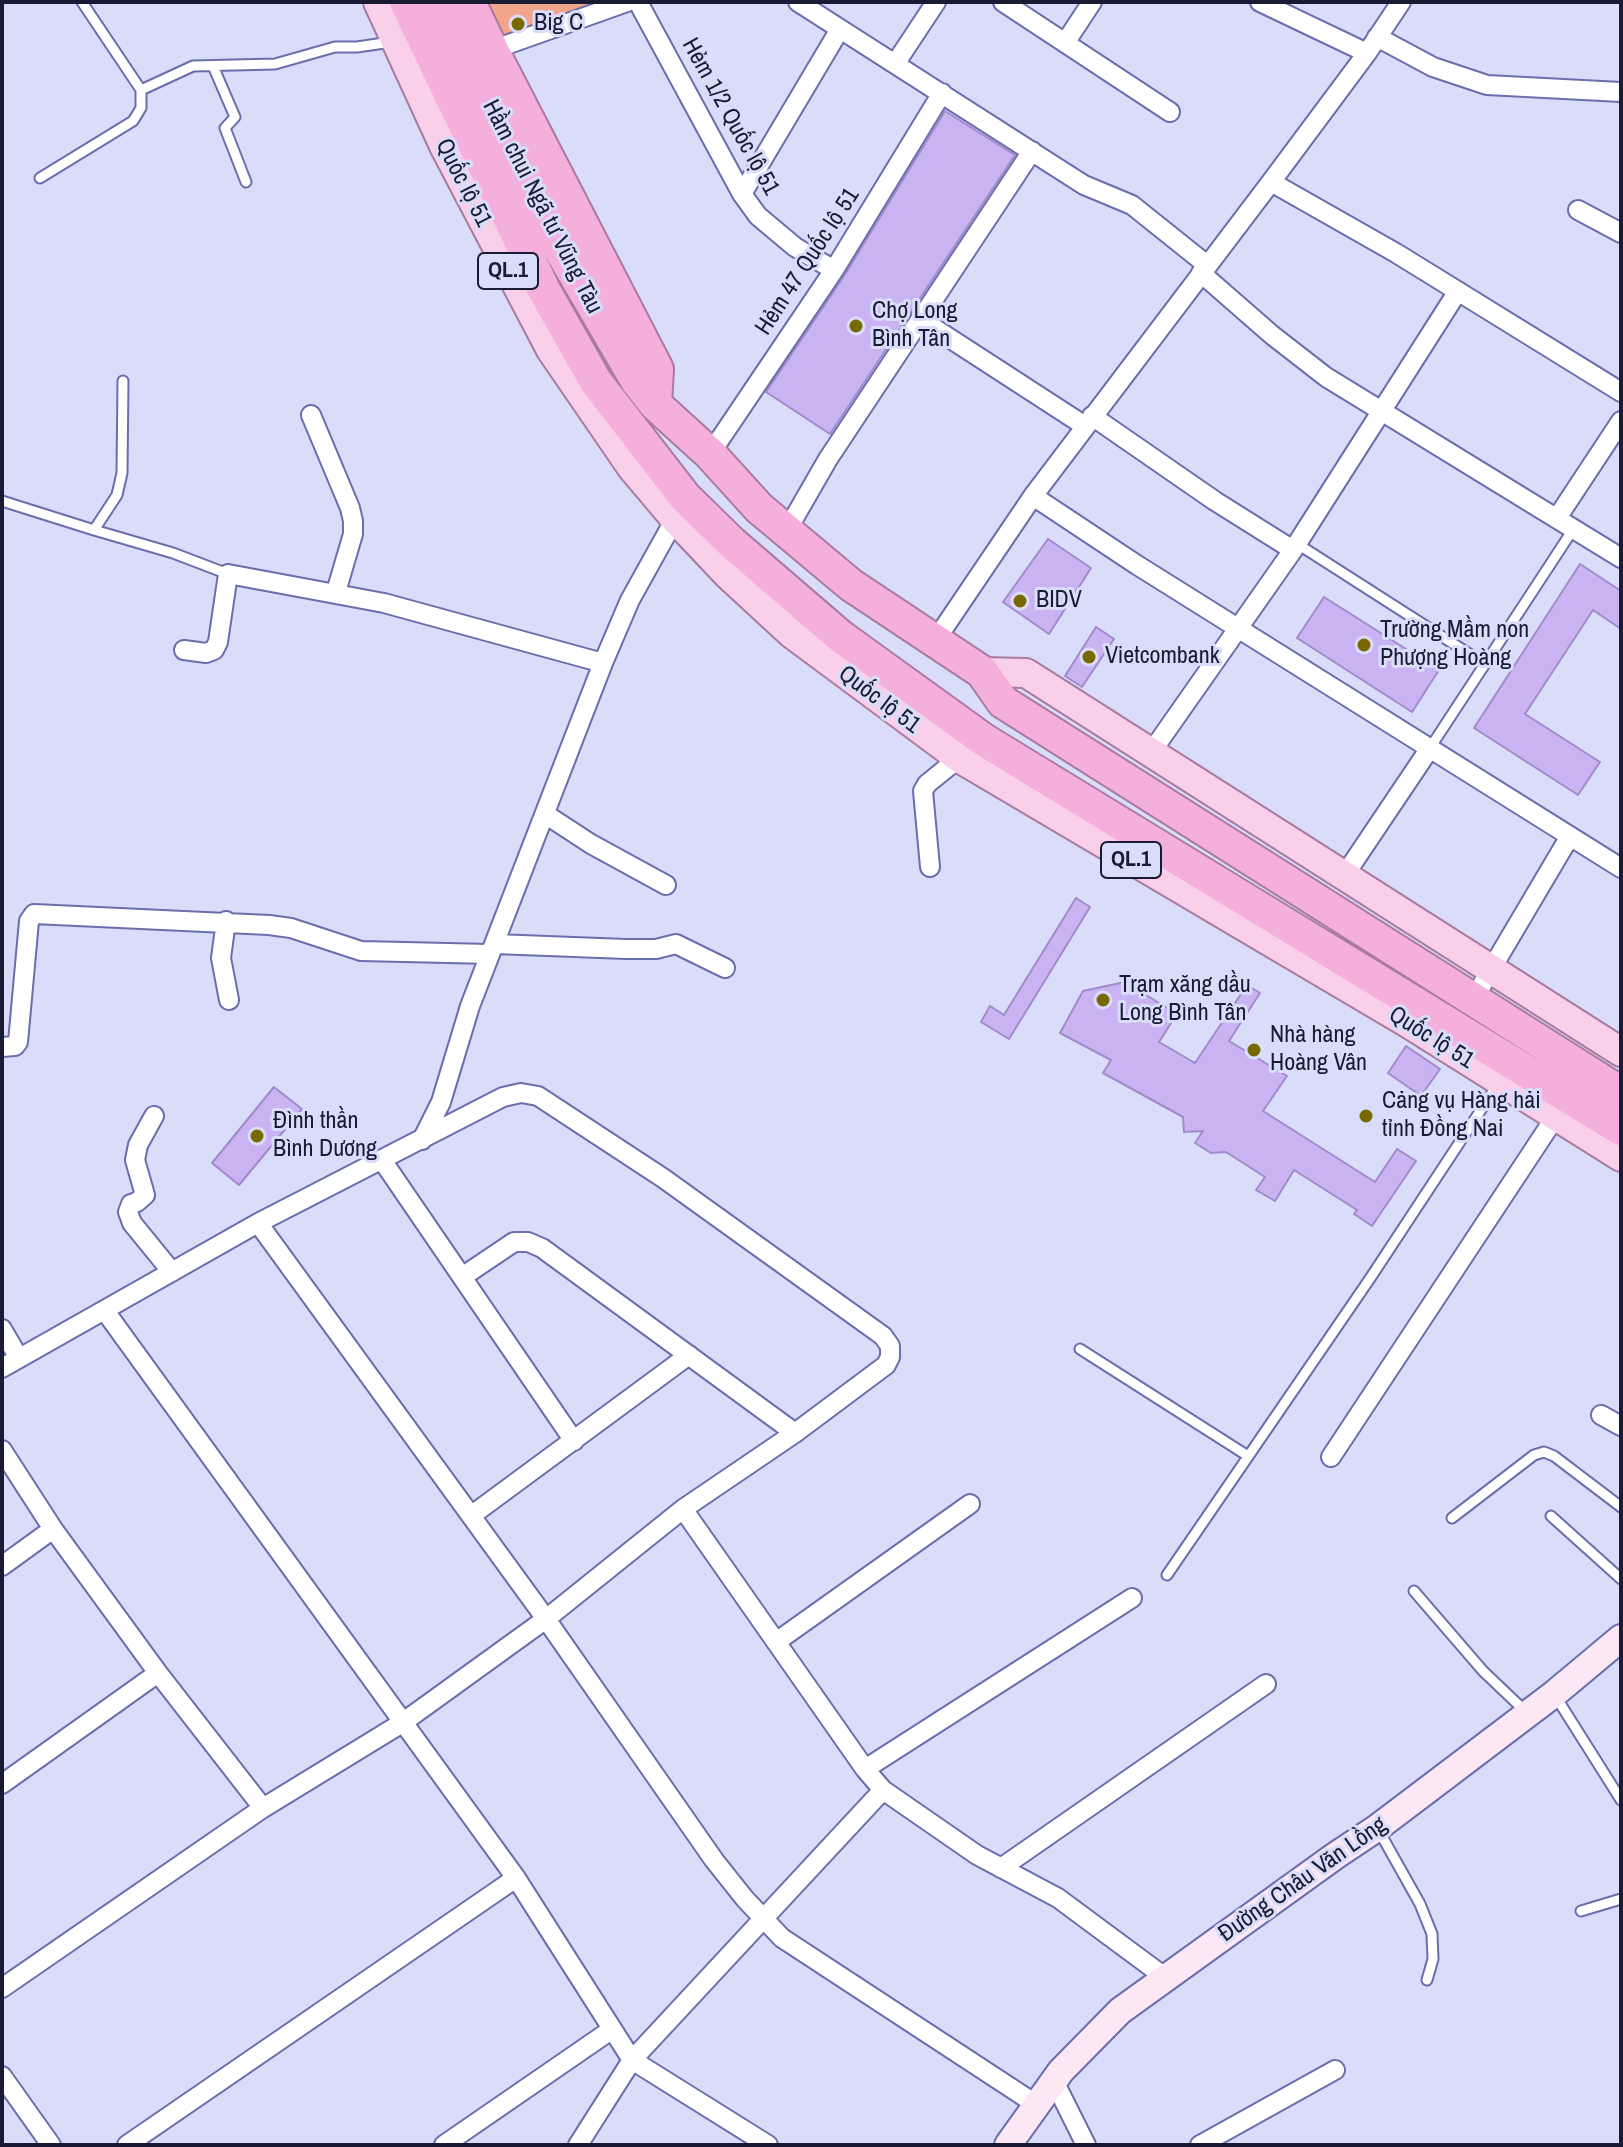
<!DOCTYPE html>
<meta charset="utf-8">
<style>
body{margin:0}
#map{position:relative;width:1623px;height:2147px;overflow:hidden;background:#daddf9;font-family:"Archivo Narrow",sans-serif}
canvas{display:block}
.frame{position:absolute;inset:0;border:4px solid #191a33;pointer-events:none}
</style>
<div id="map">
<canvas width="1623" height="2147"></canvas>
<div class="frame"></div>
</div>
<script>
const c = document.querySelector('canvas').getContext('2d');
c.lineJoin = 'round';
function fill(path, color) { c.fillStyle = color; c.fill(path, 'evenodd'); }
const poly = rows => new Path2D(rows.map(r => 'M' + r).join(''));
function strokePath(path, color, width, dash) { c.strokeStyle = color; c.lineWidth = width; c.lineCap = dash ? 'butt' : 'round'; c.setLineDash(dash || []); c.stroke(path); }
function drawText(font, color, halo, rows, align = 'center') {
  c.font = font + ' "Archivo Narrow",sans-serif'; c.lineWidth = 6; c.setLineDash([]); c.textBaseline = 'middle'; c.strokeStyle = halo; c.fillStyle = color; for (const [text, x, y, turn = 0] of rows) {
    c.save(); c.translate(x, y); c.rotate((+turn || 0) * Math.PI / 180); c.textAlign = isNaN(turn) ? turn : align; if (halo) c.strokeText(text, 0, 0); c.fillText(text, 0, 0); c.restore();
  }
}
const green = poly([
 [482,2,589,2,590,8,499,40]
]);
const building = poly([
 [945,111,1015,155,830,434,766,392,844,276,945,111],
 [1048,539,1091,568,1049,634,1003,602,1048,539],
 [1580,564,1621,591,1621,629,1593,610,1525,714,1600,762,1578,795,1474,728,1580,564],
 [1324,597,1439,670,1412,712,1297,638,1324,597],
 [1096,627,1114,639,1082,687,1065,676,1096,627],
 [1076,898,1090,907,1009,1039,981,1022,990,1006,1004,1015,1076,898],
 [1125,982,1177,1014,1159,1042,1195,1063,1247,985,1260,993,1229,1041,1287,1076,1263,1111,1375,1182,1397,1149,1416,1161,1372,1226,1354,1214,1357,1210,1294,1170,1275,1201,1256,1190,1265,1177,1226,1152,1211,1153,1195,1143,1203,1131,1184,1132,1183,1117,1103,1073,1111,1060,1060,1033,1083,991,1125,982],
 [1406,1046,1440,1069,1421,1096,1388,1073,1406,1046],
 [274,1087,302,1109,239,1185,212,1163,274,1087]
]);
const lane = poly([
 [82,2,141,90,193,66,275,64,335,47,357,47,391,42],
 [213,66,235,117,225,128,246,182],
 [40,178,133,121,141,108,141,90],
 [123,381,122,473,117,495,94,530,173,553,228,574],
 [2,501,94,530],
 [1296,543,1485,664],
 [1430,748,1574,528],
 [1080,1349,1248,1456],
 [1551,1516,1621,1579],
 [1452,1518,1534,1455,1544,1452,1554,1456,1621,1507],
 [1167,1575,1371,1277,1498,1084],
 [1414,1591,1483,1671,1525,1711],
 [1556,1697,1621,1800],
 [1379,1831,1420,1904,1432,1934,1433,1959,1427,1980],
 [1581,1911,1621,1899]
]);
const street = poly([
 [638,2,742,194,758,216,795,247,834,270],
 [798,2,1084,185,1132,205,1207,265],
 [1003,2,1170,112],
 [1260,2,1367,53],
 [1377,37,1433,67,1487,85,1621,92],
 [1065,43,1092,2],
 [492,50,627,2],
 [895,64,936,2],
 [1271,182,1396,253,1621,392],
 [742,194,840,29],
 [1578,210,1621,233],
 [1201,273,1272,335,1326,377,1621,558],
 [920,319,1085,426],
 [311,415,350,508,353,521,353,534,336,592],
 [1092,416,1215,501,1293,550],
 [710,454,834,270,942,93],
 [1033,496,1137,565,1621,868],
 [1557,518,1621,421],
 [786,532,828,459,1032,151],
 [935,641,1033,496,1271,182,1367,53,1401,2],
 [184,650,206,653,214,650,218,642,228,574,384,603,603,663],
 [1150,754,1293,550,1458,291],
 [545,814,591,844,666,885],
 [930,867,923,791,927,784,959,758],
 [1344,876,1430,748],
 [226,921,221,958,229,1000],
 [495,944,626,949,656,949,676,944,725,968],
 [1473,1000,1570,836],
 [2,1047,15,1046,18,1042,29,921,34,914,269,925,291,928,361,951,490,954],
 [154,1116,138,1145,135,1160,145,1195,137,1202,131,1204,128,1212,132,1223,172,1272],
 [422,1140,441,1102,470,1006,603,663,630,600,675,519],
 [382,1160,574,1441],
 [258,1223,546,1619,714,1860,745,1899,782,1938,1037,2105],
 [462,1277,514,1242,528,1242,542,1248,795,1433],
 [105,1311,516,1878,632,2060,768,2145],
 [2,1329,19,1358],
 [2,1368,258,1223,503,1097,521,1093,538,1096,663,1178,883,1336,890,1346,890,1357,886,1365,795,1433,683,1509,546,1619,402,1723,263,1808,2,1988],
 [1601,1415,1621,1426],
 [2,1450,53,1529,158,1673,263,1808],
 [1331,1457,1556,1116],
 [683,1509,865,1769,883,1790,977,1855,1058,1898,1166,1978],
 [472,1515,689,1355],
 [2,1566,53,1529],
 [776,1642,970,1504],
 [865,1769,1132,1598],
 [2,1784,158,1673],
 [1001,1868,1266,1684],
 [2,2076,51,2145],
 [1054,2081,1086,2145],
 [127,2145,516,1878],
 [444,2145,611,2030],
 [578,2145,632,2060,883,1790],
 [1200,2145,1335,2070]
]);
const secondary = poly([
 [1008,2145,1061,2071,1120,2011,1335,1856,1377,1828,1554,1694,1621,1638]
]);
const primary = poly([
 [378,2,444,146,551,350,632,468,675,519,728,575,792,634,959,758,1406,1022,1621,1157],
 [982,672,1026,673,1621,1052]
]);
const highway = poly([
 [406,2,544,290,596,382,685,497,732,543,840,636,984,740,1621,1129],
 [440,2,557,244,637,381,655,404,710,454,759,508,851,585,982,672,1003,702,1621,1093],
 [469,2,492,50,657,369,655,404]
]);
const markers = [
 [518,24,8,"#776900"],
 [856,326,8,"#776900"],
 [1020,601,8,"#776900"],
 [1364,645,8,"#776900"],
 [1089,657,8,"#776900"],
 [1103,1000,8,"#776900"],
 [1254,1050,8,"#776900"],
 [1366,1116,8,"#776900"],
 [257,1136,8,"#776900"]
];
const shields = [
 [508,271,60],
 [1131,860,60]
];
const shieldNames = [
 ["QL.1",508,271],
 ["QL.1",1131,860]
];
const poiNames = [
 ["Big C",534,24],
 ["Chợ Long",872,312],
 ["Bình Tân",872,340],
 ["BIDV",1036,601],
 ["Trường Mầm non",1380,631],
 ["Phượng Hoàng",1380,659],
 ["Vietcombank",1105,657],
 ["Trạm xăng dầu",1119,986],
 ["Long Bình Tân",1119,1014],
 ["Nhà hàng",1270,1036],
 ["Hoàng Vân",1270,1064],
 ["Cảng vụ Hàng hải",1382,1102],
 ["tỉnh Đồng Nai",1382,1130],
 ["Đình thần",273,1122],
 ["Bình Dương",273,1150]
];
const streetNames = [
 ["Hẻm 1/2 Quốc lộ 51",730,117,61],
 ["Quốc lộ 51",463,183,63],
 ["Hầm chui Ngã tư Vũng Tàu",542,207,63],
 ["Hẻm 47 Quốc lộ 51",808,262,-57],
 ["Quốc lộ 51",879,700,37],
 ["Quốc lộ 51",1431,1038,32],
 ["Đường Châu Văn Lồng",1303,1880,-35]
];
fill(green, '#f2a58a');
fill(building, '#c9b3f3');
strokePath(building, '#a18ac9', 2);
strokePath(lane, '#6a6eac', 13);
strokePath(street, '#6a6eac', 22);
strokePath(secondary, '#6a6eac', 30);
strokePath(primary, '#a87ba1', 32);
strokePath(highway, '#a87ba1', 36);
strokePath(lane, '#fff', 9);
strokePath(street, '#fff', 18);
strokePath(secondary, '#fce7f4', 26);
strokePath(primary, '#f9cfea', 28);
strokePath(highway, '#f5afdc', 32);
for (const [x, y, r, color] of markers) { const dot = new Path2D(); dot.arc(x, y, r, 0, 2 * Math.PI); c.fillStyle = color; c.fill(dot); strokePath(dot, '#daddf9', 3); }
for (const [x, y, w] of shields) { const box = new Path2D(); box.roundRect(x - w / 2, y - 18, w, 36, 6); c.fillStyle = '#daddf9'; c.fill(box); strokePath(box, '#191a33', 2); }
drawText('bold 22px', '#191a33', null, shieldNames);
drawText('24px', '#191a33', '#daddf9', poiNames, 'left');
drawText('24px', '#191a33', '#daddf9', streetNames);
</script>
